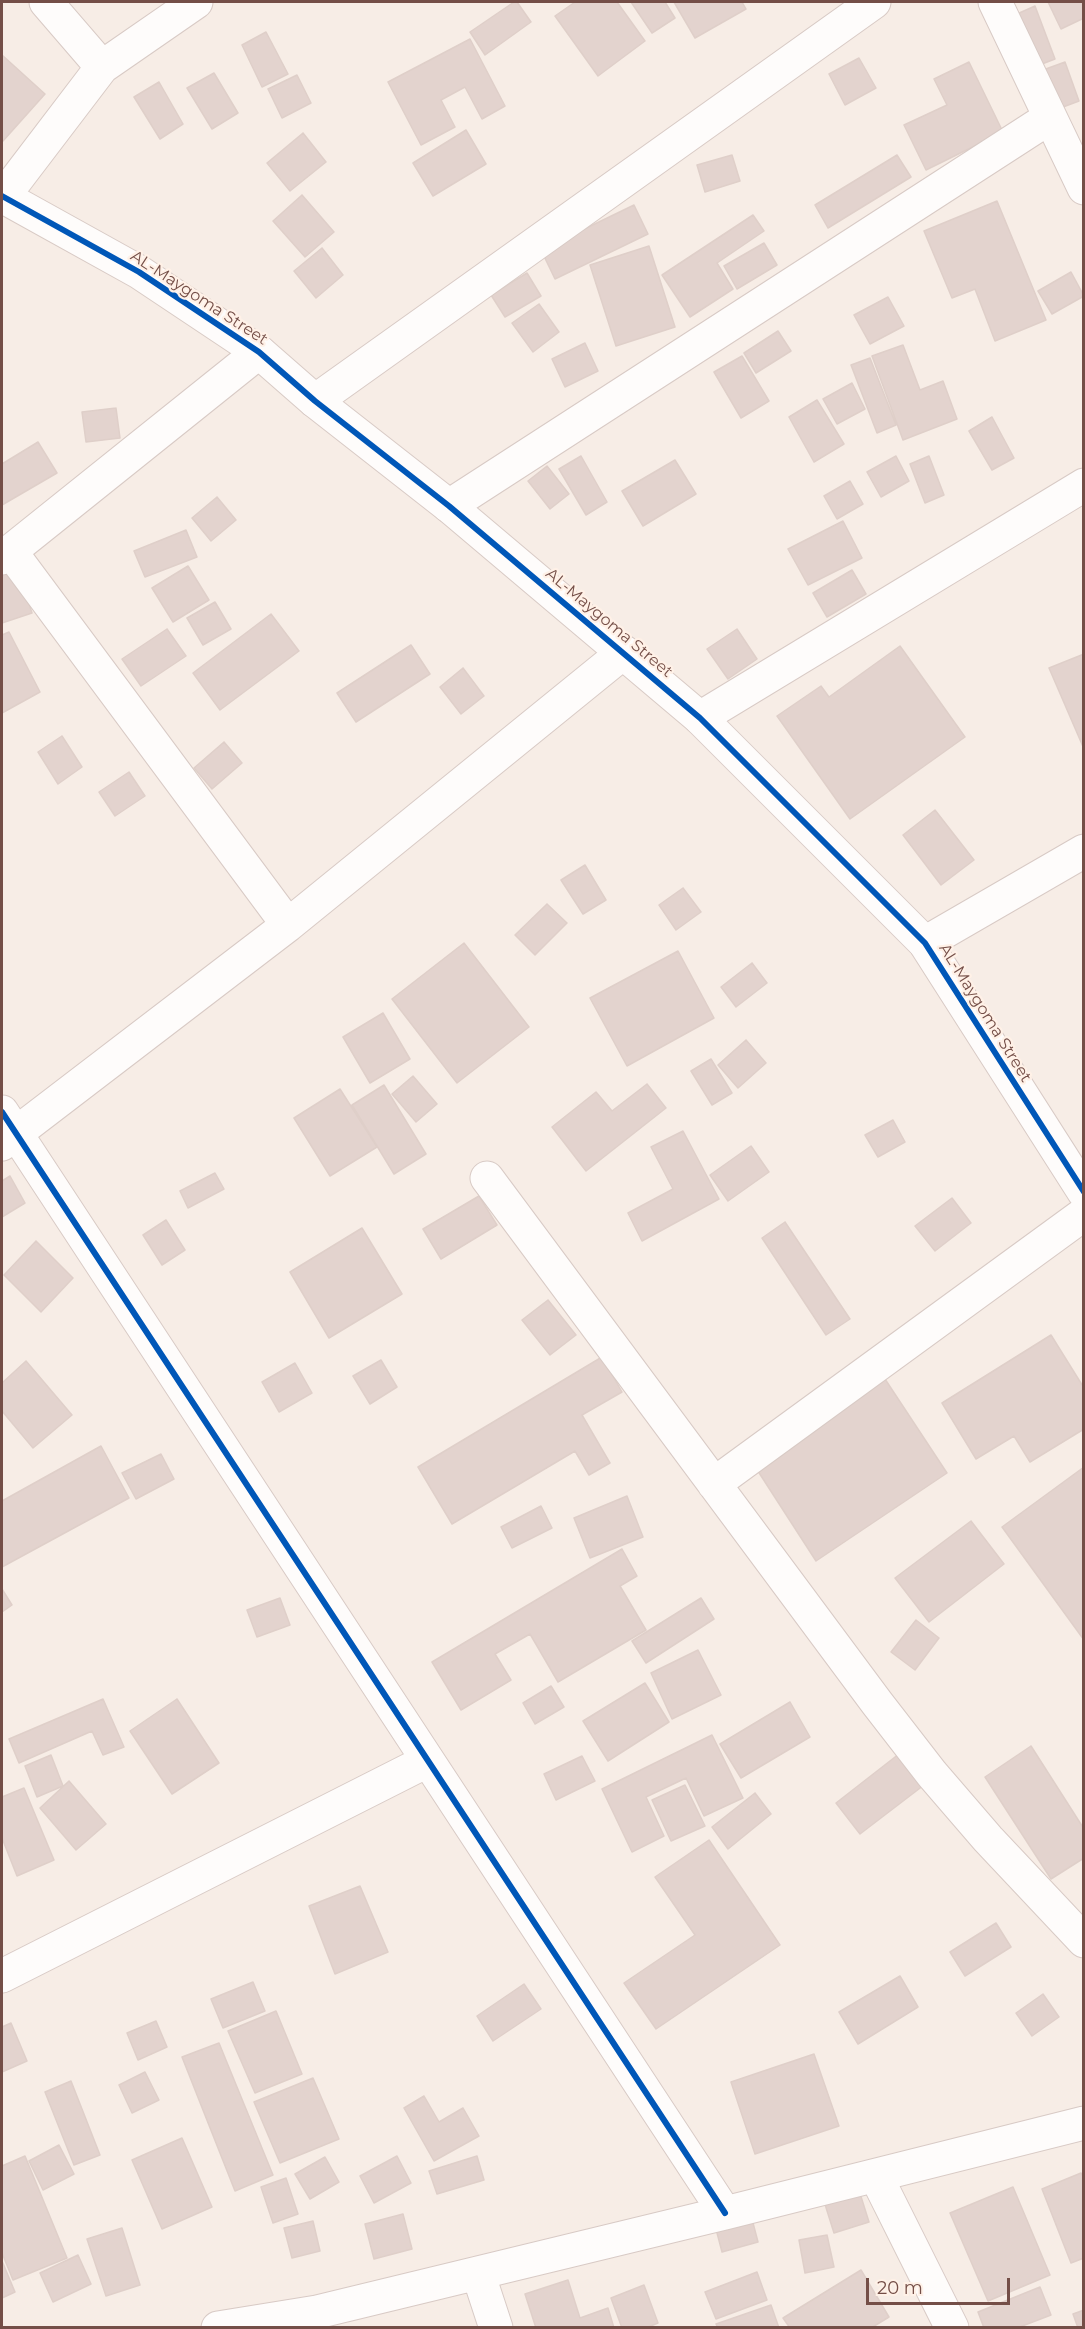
<!DOCTYPE html>
<style>
body{margin:0}
#map{position:relative;width:1085px;height:2329px;overflow:hidden;background:#f7ede6;font-family:Montserrat,sans-serif}
canvas{display:block}
.frame{position:absolute;inset:0;border:3px solid #744e47;pointer-events:none}
.scale{position:absolute;left:866px;top:2278px;width:144px;height:27px;box-sizing:border-box;border:3px solid #744e47;border-top:0;padding-left:8px;font-size:18px;line-height:21px;white-space:nowrap;color:#744e47;-webkit-text-stroke:4px #fff1e7;paint-order:stroke}
</style>
<div id="map">
<canvas width="1085" height="2329"></canvas>
<div class="frame"></div>
<div class="scale">20 m</div>
</div>
<script>
const c = document.querySelector('canvas').getContext('2d');
c.lineJoin = 'round';
function fill(path, color) { c.fillStyle = color; c.fill(path, 'evenodd'); }
const poly = rows => new Path2D(rows.map(r => 'M' + r).join(''));
function strokePath(path, color, width, dash) { c.strokeStyle = color; c.lineWidth = width; c.lineCap = dash ? 'butt' : 'round'; c.setLineDash(dash || []); c.stroke(path); }
function drawText(font, color, halo, rows, align = 'center') {
  c.font = font + ' Montserrat,sans-serif'; c.lineWidth = 4.5; c.setLineDash([]); c.textBaseline = 'middle'; c.strokeStyle = halo; c.fillStyle = color; for (const [text, x, y, turn = 0] of rows) {
    c.save(); c.translate(x, y); c.rotate((+turn || 0) * Math.PI / 180); c.textAlign = isNaN(turn) ? turn : align; if (halo) c.strokeText(text, 0, 0); c.fillText(text, 0, 0); c.restore();
  }
}
const building = poly([
 [514,2,517,2,531,22,485,55,470,32,514,2],
 [575,2,617,2,645,41,598,76,555,16,575,2],
 [631,2,665,2,675,18,652,33,631,2],
 [674,2,742,2,746,9,695,38,674,2],
 [1048,2,1082,2,1084,18,1061,29,1048,2],
 [1035,6,1055,59,1029,69,1008,18,1035,6],
 [266,32,288,74,262,87,242,45,266,32],
 [470,39,505,106,482,119,465,87,441,100,455,127,421,145,388,82,470,39],
 [2,55,45,94,3,141,2,139,2,55],
 [859,58,876,88,845,105,829,74,859,58],
 [969,62,1003,132,926,170,904,125,947,105,934,79,969,62],
 [1065,62,1079,101,1047,113,1032,74,1065,62],
 [214,73,238,113,212,129,187,88,214,73],
 [297,75,311,103,282,118,268,89,297,75],
 [159,82,183,124,160,139,134,97,159,82],
 [466,130,486,164,433,196,413,163,466,130],
 [303,133,326,162,290,191,267,163,303,133],
 [732,155,740,181,705,192,697,165,732,155],
 [897,155,911,177,828,228,815,205,897,155],
 [302,195,334,232,305,257,273,221,302,195],
 [997,201,1046,320,995,341,975,289,952,298,924,231,997,201],
 [634,205,648,234,555,279,541,250,634,205],
 [753,215,764,231,717,263,733,289,690,317,662,275,753,215],
 [764,243,777,265,737,289,724,266,764,243],
 [649,246,675,327,616,346,590,265,649,246],
 [322,248,343,275,316,298,294,271,322,248],
 [1071,272,1084,296,1052,314,1038,291,1071,272],
 [527,273,541,296,505,317,491,295,527,273],
 [888,297,904,326,870,344,854,315,888,297],
 [539,304,559,332,533,352,512,323,539,304],
 [778,331,791,351,756,373,744,353,778,331],
 [585,343,598,371,565,387,552,359,585,343],
 [903,345,920,390,943,381,957,419,903,440,872,356,903,345],
 [742,356,769,401,741,418,714,372,742,356],
 [870,358,896,425,877,433,851,365,870,358],
 [852,383,865,409,837,424,823,399,852,383],
 [817,400,844,444,814,462,789,417,817,400],
 [116,408,120,438,86,442,82,412,116,408],
 [992,417,1014,458,992,470,969,431,992,417],
 [38,442,57,473,2,505,2,464,38,442],
 [581,456,607,502,586,515,559,469,581,456],
 [896,456,909,481,881,497,867,472,896,456],
 [929,456,944,495,925,503,910,464,929,456],
 [675,460,696,494,643,526,622,491,675,460],
 [547,466,569,494,550,509,528,481,547,466],
 [850,481,863,504,837,519,824,496,850,481],
 [217,497,236,520,211,541,192,518,217,497],
 [843,521,862,558,808,585,788,549,843,521],
 [186,530,197,557,145,577,134,551,186,530],
 [13,555,32,613,2,623,2,558,13,555],
 [188,566,209,600,173,622,152,588,188,566],
 [852,570,866,594,827,617,813,593,852,570],
 [215,602,231,629,203,645,187,618,215,602],
 [271,614,299,651,220,710,193,673,271,614],
 [167,629,186,656,141,686,122,659,167,629],
 [737,629,757,659,728,679,707,649,737,629],
 [9,632,40,692,2,713,2,635,9,632],
 [411,645,430,674,356,722,337,693,411,645],
 [900,646,965,737,850,819,777,716,821,686,829,697,900,646],
 [1084,654,1084,749,1049,668,1084,654],
 [463,668,484,696,461,714,440,687,463,668],
 [62,736,82,767,58,784,38,752,62,736],
 [224,742,242,763,212,789,194,768,224,742],
 [129,772,145,796,115,816,99,792,129,772],
 [935,810,974,860,941,885,903,835,935,810],
 [585,865,606,900,583,914,561,880,585,865],
 [683,888,701,912,676,930,659,905,683,888],
 [547,904,567,923,535,955,515,935,547,904],
 [464,943,529,1027,457,1083,392,999,464,943],
 [678,951,714,1018,627,1066,590,998,678,951],
 [752,963,767,983,736,1007,721,987,752,963],
 [383,1013,410,1059,370,1083,343,1037,383,1013],
 [746,1040,766,1063,738,1088,718,1065,746,1040],
 [711,1059,732,1093,712,1105,691,1071,711,1059],
 [413,1076,437,1104,416,1122,392,1094,413,1076],
 [647,1084,666,1108,586,1171,552,1127,596,1092,612,1111,647,1084],
 [384,1085,426,1154,394,1174,352,1105,384,1085],
 [340,1089,377,1147,330,1176,294,1118,340,1089],
 [893,1120,905,1142,878,1157,865,1135,893,1120],
 [683,1131,719,1199,642,1241,628,1213,673,1189,651,1147,683,1131],
 [751,1146,769,1172,728,1201,710,1175,751,1146],
 [215,1173,224,1189,188,1208,180,1191,215,1173],
 [10,1176,25,1203,2,1217,2,1181,10,1176],
 [479,1196,497,1225,441,1259,423,1229,479,1196],
 [952,1198,971,1223,935,1251,915,1226,952,1198],
 [166,1220,185,1250,162,1265,143,1235,166,1220],
 [785,1222,850,1319,826,1335,762,1238,785,1222],
 [362,1228,402,1294,329,1338,290,1272,362,1228],
 [36,1241,73,1278,41,1312,4,1275,36,1241],
 [548,1300,576,1335,550,1355,522,1320,548,1300],
 [1051,1335,1084,1388,1084,1429,1030,1462,1014,1436,976,1459,942,1403,1051,1335],
 [602,1357,622,1392,582,1415,610,1463,589,1475,575,1451,452,1524,418,1467,602,1357],
 [381,1360,397,1387,370,1404,353,1376,381,1360],
 [26,1361,72,1415,33,1448,2,1411,2,1383,26,1361],
 [295,1363,312,1393,279,1412,262,1382,295,1363],
 [885,1379,947,1473,816,1561,754,1465,885,1379],
 [101,1446,129,1498,2,1567,2,1501,101,1446],
 [161,1454,174,1479,136,1499,122,1473,161,1454],
 [1084,1467,1084,1640,1002,1527,1084,1467],
 [627,1496,643,1537,590,1558,574,1518,627,1496],
 [541,1506,552,1528,512,1548,501,1527,541,1506],
 [971,1521,1004,1564,929,1622,895,1578,971,1521],
 [622,1549,637,1576,620,1586,646,1630,558,1682,530,1634,495,1654,511,1680,461,1710,432,1662,622,1549],
 [2,1589,12,1605,2,1612,2,1589],
 [280,1598,290,1625,257,1637,247,1610,280,1598],
 [701,1598,714,1619,646,1663,632,1641,701,1598],
 [916,1620,939,1638,915,1670,891,1652,916,1620],
 [698,1650,721,1695,672,1719,651,1673,698,1650],
 [645,1683,669,1722,608,1761,583,1721,645,1683],
 [551,1686,564,1707,535,1724,523,1703,551,1686],
 [103,1699,124,1747,103,1755,92,1731,19,1763,9,1739,103,1699],
 [177,1699,219,1763,172,1794,130,1731,177,1699],
 [790,1702,810,1737,741,1778,720,1744,790,1702],
 [712,1735,743,1798,704,1816,686,1778,646,1797,664,1836,632,1852,602,1789,712,1735],
 [1031,1746,1084,1829,1084,1858,1051,1879,985,1777,1031,1746],
 [904,1750,928,1782,860,1834,836,1803,904,1750],
 [51,1755,63,1786,37,1797,25,1766,51,1755],
 [582,1756,595,1781,556,1800,544,1774,582,1756],
 [69,1781,106,1824,76,1850,40,1808,69,1781],
 [685,1785,705,1826,671,1841,652,1800,685,1785],
 [24,1788,54,1860,17,1876,2,1838,2,1797,24,1788],
 [755,1793,771,1814,728,1849,712,1827,755,1793],
 [709,1840,780,1945,656,2029,624,1983,695,1935,655,1877,709,1840],
 [360,1886,388,1952,335,1974,309,1906,360,1886],
 [996,1923,1011,1947,965,1976,950,1952,996,1923],
 [900,1976,918,2007,858,2044,839,2012,900,1976],
 [253,1982,265,2011,223,2028,211,1999,253,1982],
 [524,1984,541,2009,493,2041,477,2016,524,1984],
 [1043,1994,1059,2017,1032,2036,1016,2013,1043,1994],
 [276,2011,302,2074,255,2093,228,2031,276,2011],
 [156,2021,167,2047,138,2060,127,2033,156,2021],
 [11,2023,27,2061,2,2072,2,2027,11,2023],
 [219,2043,273,2175,235,2191,182,2057,219,2043],
 [814,2054,839,2126,755,2154,731,2082,814,2054],
 [145,2072,159,2100,132,2113,119,2085,145,2072],
 [313,2078,339,2139,280,2163,254,2102,313,2078],
 [71,2081,100,2155,74,2165,45,2092,71,2081],
 [424,2096,439,2122,463,2108,479,2136,434,2161,404,2108,424,2096],
 [182,2138,212,2207,162,2229,132,2160,182,2138],
 [59,2145,74,2174,43,2190,29,2161,59,2145],
 [25,2156,67,2258,13,2280,2,2253,2,2166,25,2156],
 [397,2156,411,2183,374,2203,360,2176,397,2156],
 [477,2156,484,2180,437,2194,429,2171,477,2156],
 [325,2157,339,2182,310,2199,295,2174,325,2157],
 [1081,2173,1084,2178,1084,2258,1071,2263,1042,2189,1081,2173],
 [286,2178,298,2214,273,2223,261,2187,286,2178],
 [858,2187,869,2222,834,2233,823,2198,858,2187],
 [1013,2187,1050,2275,988,2301,950,2213,1013,2187],
 [747,2200,758,2242,722,2252,711,2210,747,2200],
 [403,2214,412,2249,374,2259,365,2224,403,2214],
 [313,2221,320,2251,292,2258,284,2228,313,2221],
 [122,2228,140,2285,106,2296,87,2239,122,2228],
 [827,2235,834,2267,805,2273,799,2240,827,2235],
 [78,2255,91,2284,53,2302,40,2273,78,2255],
 [2,2261,15,2292,2,2298,2,2261],
 [861,2270,889,2317,871,2328,790,2328,783,2318,861,2270],
 [757,2272,767,2300,716,2319,705,2292,757,2272],
 [568,2280,580,2318,608,2308,614,2328,536,2328,525,2294,568,2280],
 [644,2285,658,2323,646,2328,622,2328,611,2298,644,2285],
 [1040,2287,1051,2315,1017,2328,984,2328,978,2312,1040,2287],
 [771,2305,779,2328,718,2328,716,2324,771,2305],
 [1084,2310,1084,2328,1078,2328,1073,2314,1084,2310]
]);
const minor = poly([
 [46,2,102,67],
 [995,2,1084,188],
 [3,197,102,67,196,2],
 [315,401,874,2],
 [449,506,1049,118],
 [11,552,288,925],
 [2,558,259,352],
 [700,718,1084,485],
 [925,943,1084,851],
 [2,1112,725,2213],
 [2,1144,288,925,624,652],
 [487,1178,877,1703,932,1774,988,1839,1084,1941],
 [714,1484,1084,1214],
 [2,1976,427,1761],
 [876,2176,952,2328],
 [478,2273,496,2328],
 [218,2328,317,2312,725,2213,1084,2123]
]);
const tertiary = poly([
 [2,196,139,272,259,352,315,401,449,506,700,718,925,943,1084,1192]
]);
const cycleway = poly([
 [2,196,139,272,259,352,315,401,449,506,700,718,925,943,1084,1192],
 [2,1112,725,2213]
]);
const streetNames = [
 ["AL-Maygoma Street",199,298,33],
 ["AL-Maygoma Street",609,623,40],
 ["AL-Maygoma Street",985,1013,58]
];
fill(building, '#e3d3ce');
strokePath(building, '#dfcfc9', 1.5);
strokePath(minor, '#d8cac5', 35);
strokePath(tertiary, '#d8cac5', 35);
strokePath(minor, '#fefcfb', 33);
strokePath(tertiary, '#fefcfb', 33);
strokePath(cycleway, '#0057b8', 6);
drawText('16px', '#744e47', '#fff1e7', streetNames);
</script>
